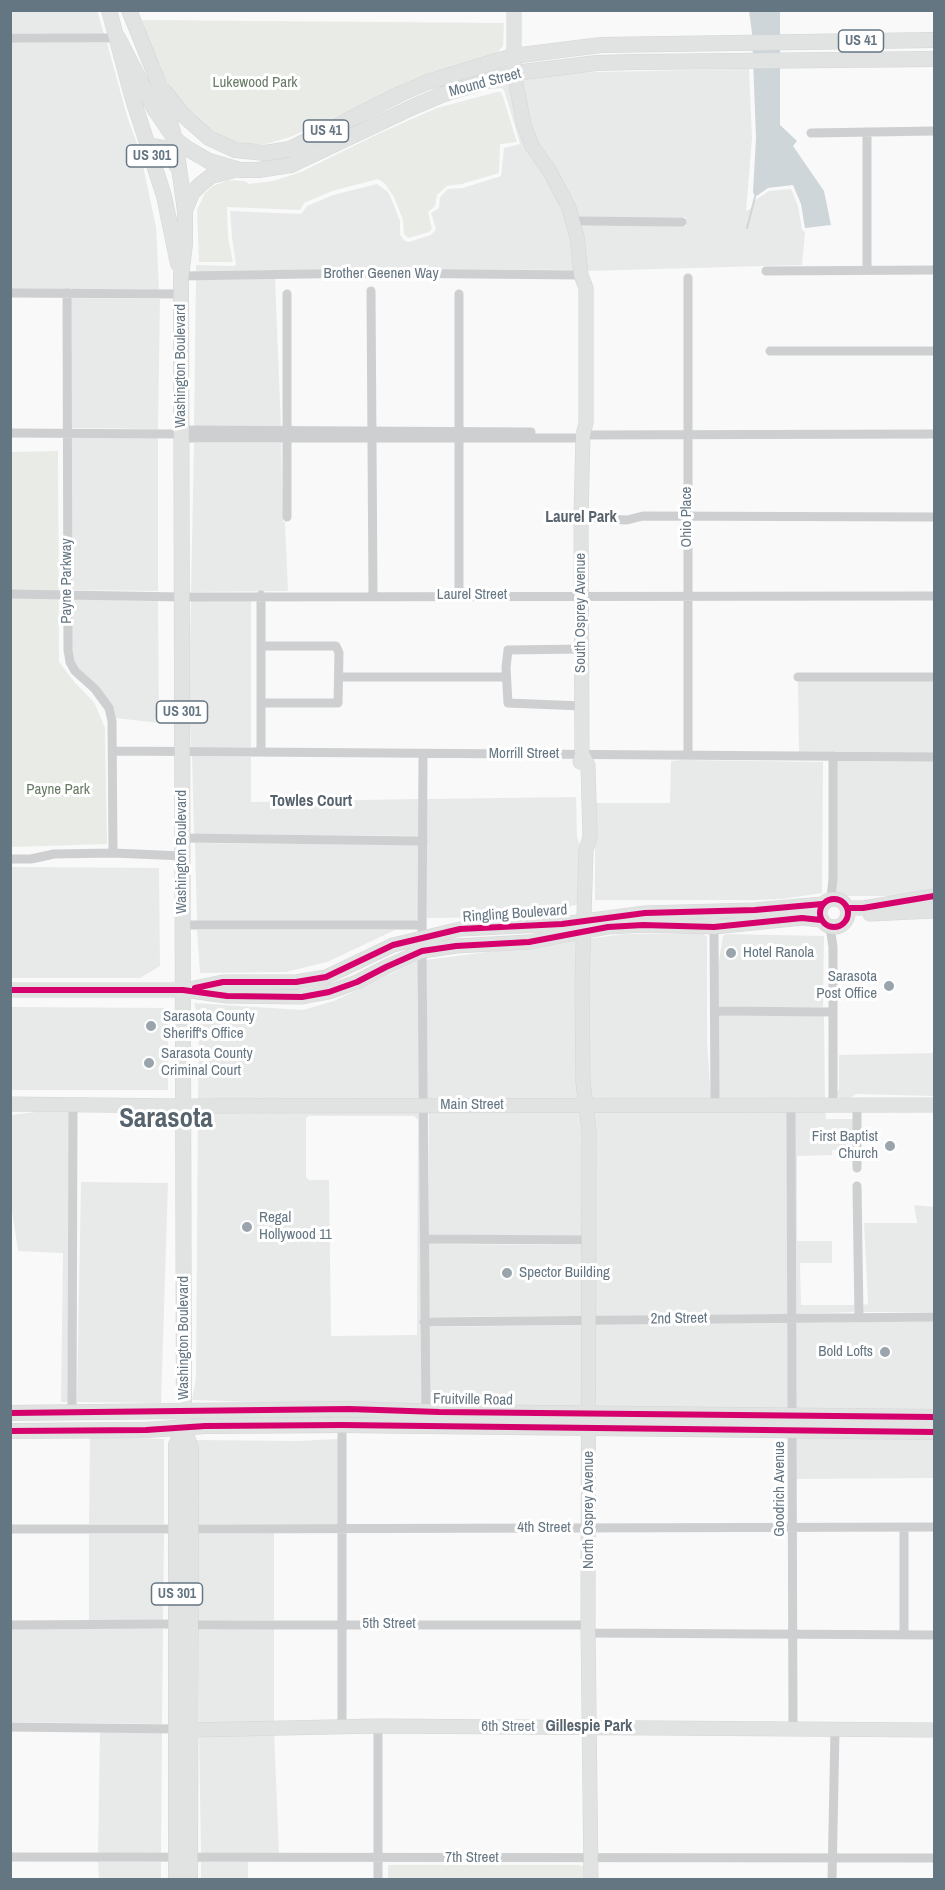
<!DOCTYPE html>
<style>
body{margin:0}
#map{position:relative;width:945px;height:1890px;overflow:hidden;background:#f9f9f9;font-family:"Archivo Narrow",sans-serif}
canvas{display:block}
.frame{position:absolute;inset:0;border:12px solid #657683;pointer-events:none}
</style>
<div id="map">
<canvas width="945" height="1890"></canvas>
<div class="frame"></div>
</div>
<script>
const c = document.querySelector('canvas').getContext('2d');
c.lineJoin = 'round';
function fill(path, color) { c.fillStyle = color; c.fill(path, 'evenodd'); }
const poly = rows => new Path2D(rows.map(r => 'M' + r).join(''));
function strokePath(path, color, width, dash) { c.strokeStyle = color; c.lineWidth = width; c.lineCap = dash ? 'butt' : 'round'; c.setLineDash(dash || []); c.stroke(path); }
function drawText(font, color, halo, rows, align = 'center') {
  c.font = font + ' "Archivo Narrow",sans-serif'; c.lineWidth = 6; c.setLineDash([]); c.textBaseline = 'middle'; c.strokeStyle = halo; c.fillStyle = color; for (const [text, x, y, turn = 0] of rows) {
    c.save(); c.translate(x, y); c.rotate((+turn || 0) * Math.PI / 180); c.textAlign = isNaN(turn) ? turn : align; if (halo) c.strokeText(text, 0, 0); c.fillText(text, 0, 0); c.restore();
  }
}
const built = poly([
 [97,10,104,34,11,33,11,11],
 [11,42,107,43,127,116,140,152,156,227,159,289,11,289],
 [741,69,749,69,752,138,746,211,752,208,754,201,769,191,791,189,798,206,802,230,805,232,802,265,585,271,579,226,686,226,686,217,576,217,531,134,519,79,553,73],
 [511,81,565,210,577,270,369,269,196,271,196,265,233,266,236,265,232,237,230,211,301,214,307,206,333,195,377,184,388,192,391,198,400,221,400,235,405,241,409,242,431,235,436,229,431,213,439,208,440,197,448,189,463,188,501,176,504,148,520,144,504,90,501,88,491,89],
 [275,279,281,426,194,426,196,280],
 [71,298,160,299,158,429,70,428],
 [70,438,158,438,158,591,71,590],
 [194,443,281,443,283,522,285,522,288,591,191,592],
 [71,599,158,601,159,723,116,718,78,668,74,660,72,649],
 [251,600,251,747,191,747,189,686,191,601],
 [798,677,934,678,934,896,833,896,833,757,799,756],
 [192,756,251,757,251,802,419,799,419,836,194,834],
 [684,760,823,762,822,893,783,899,753,900,595,900,595,803,670,803,671,761],
 [576,797,577,837,582,850,581,904,518,917,427,918,427,799],
 [195,843,419,845,418,919,415,921,197,921],
 [11,867,159,868,160,966,140,978,11,978],
 [197,930,395,930,327,962,286,972,200,973],
 [702,933,707,937,707,1041,711,1101,589,1100,587,939,625,934],
 [726,934,824,936,823,1007,719,1007,718,967,723,936],
 [579,940,581,1100,428,1100,426,960],
 [418,961,420,1100,198,1101,199,1023,194,1003,303,1010,334,1001],
 [11,1007,168,1008,168,1090,11,1090],
 [719,1016,824,1016,825,1100,719,1101],
 [934,1053,934,1096,856,1094,849,1099,844,1099,837,1096,836,1091,839,1090,839,1055],
 [69,1108,68,1402,61,1402,63,1253,18,1251,11,1203,11,1115],
 [582,1109,586,1236,429,1235,429,1110],
 [590,1109,787,1110,787,1314,594,1316],
 [825,1109,826,1119,853,1119,853,1150,832,1150,832,1155,797,1156,797,1241,832,1241,832,1263,800,1263,801,1305,854,1305,854,1312,796,1314,795,1110],
 [198,1110,420,1110,422,1407,192,1400,196,1378],
 [414,1116,418,1120,417,1335,331,1336,329,1180,309,1180,306,1177,306,1118,309,1116],
 [81,1182,168,1183,161,1403,77,1402],
 [914,1205,934,1207,934,1312,863,1312,862,1305,868,1304,864,1223,917,1223],
 [429,1244,586,1245,585,1316,428,1317],
 [934,1321,934,1412,796,1411,795,1323],
 [787,1323,788,1411,593,1409,594,1325],
 [585,1325,585,1409,430,1407,428,1327],
 [796,1436,934,1437,934,1478,796,1479],
 [90,1437,164,1439,164,1524,89,1524],
 [338,1439,338,1524,197,1524,196,1440,298,1441],
 [274,1533,274,1620,198,1621,197,1534],
 [89,1534,164,1534,163,1620,89,1620],
 [11,1629,163,1629,162,1724,11,1722],
 [274,1629,274,1723,199,1725,198,1630],
 [100,1732,162,1733,161,1853,98,1853],
 [274,1732,279,1853,201,1853,199,1734],
 [98,1862,161,1862,161,1879,99,1879],
 [201,1862,248,1862,248,1879,201,1879]
]);
const green = poly([
 [142,20,504,23,503,46,497,53,428,75,290,137,266,144,250,144,232,141,217,133,200,123,175,97,155,63],
 [497,92,501,92,503,97,517,142,500,144,499,173,462,184,447,186,437,195,435,206,428,212,432,229,429,232,408,238,404,234,403,220,394,197,385,184,378,179,332,191,304,203,300,210,227,207,228,237,233,262,199,262,197,210,205,193,213,186,228,180,245,181,249,184,273,181,301,172,378,134,437,108],
 [58,451,59,662,76,684,94,702,105,728,107,844,11,847,11,452],
 [388,1865,578,1865,587,1867,587,1880,388,1880]
]);
const water = poly([
 [749,11,780,11,780,125,797,141,793,146,824,191,831,225,805,228,801,204,793,185,768,188,755,197,753,192,756,138,752,33]
]);
const stream = poly([
 [747,228,755,197]
]);
const street = poly([
 [10,38,118,38],
 [867,132,867,269],
 [811,133,934,131],
 [573,221,682,222],
 [766,271,934,270],
 [181,276,369,273,581,275],
 [688,278,688,755],
 [371,291,373,595],
 [10,293,181,294],
 [67,293,68,650,70,662,75,671,95,689,109,708,112,721,113,853],
 [287,294,287,517],
 [770,351,934,351],
 [181,430,531,432],
 [10,433,181,434],
 [583,435,934,434],
 [181,438,583,438],
 [581,518,627,520,643,516,934,517],
 [10,594,182,597,934,596],
 [261,595,261,752],
 [459,595,459,294],
 [261,646,336,646,339,653,338,703,261,703],
 [581,649,508,650,506,668,508,703,582,706],
 [339,677,506,677],
 [798,677,934,677],
 [113,751,934,757],
 [423,754,422,951,426,1416],
 [182,838,423,841],
 [10,859,31,859,54,854,113,853,183,856],
 [831,898,833,879,833,756],
 [183,925,422,925],
 [714,927,715,1106],
 [830,927,833,947,833,1105],
 [715,1011,833,1012],
 [791,1105,793,1729],
 [857,1105,857,1168],
 [857,1186,859,1317],
 [425,1239,590,1240],
 [424,1322,934,1317],
 [72,1413,73,1104],
 [342,1425,342,1726],
 [904,1527,904,1634],
 [10,1529,177,1529],
 [190,1529,934,1527],
 [10,1625,176,1624],
 [190,1625,588,1625],
 [589,1633,934,1635],
 [378,1726,378,1880],
 [10,1727,177,1729],
 [10,1857,934,1858],
 [832,1880,835,1730]
]);
const secondary = poly([
 [514,10,514,73,524,125,532,146,549,170,569,208,577,237,581,275,586,288,586,423,583,435,581,517,582,754,580,762],
 [582,754,588,765,590,837,586,850,582,983,583,1082,589,1130,588,1625,591,1880],
 '820 913a14 14 0 1 1 28 0a14 14 0 1 1-28 0Z',
 [847,908,863,908,934,896],
 [870,914,934,911],
 [194,988,223,982,296,982,326,977,393,945,460,929,562,924,645,913,755,910,822,904],
 [10,990,183,990,227,996,302,997,329,992,357,982,386,967,422,951,456,946,529,942,608,927,643,925,714,927,802,918,821,920],
 [10,1104,183,1106,934,1105],
 [190,1730,378,1726,934,1730]
]);
const primary = poly([
 [109,10,132,96,164,196,178,264],
 [129,10,158,82,175,139,185,211,185,244,181,276,181,294,184,1428,191,1449,190,1880],
 [118,38,155,110,175,139,188,149,209,161,240,170,258,170,291,165,413,107,444,94,514,73,597,63,635,62,934,59],
 [165,92,183,115,209,138,235,150,265,153,290,149,400,94,428,82,513,56,601,45,934,40],
 [148,145,164,148,177,166],
 [186,208,192,193,201,184,211,176,234,170],
 [10,1413,349,1409,439,1412,934,1417],
 [10,1431,146,1430,205,1426,342,1425,934,1432],
 [176,1880,176,1445,184,1428]
]);
const cycleway = poly([
 '820 913a14 14 0 1 1 28 0a14 14 0 1 1-28 0Z',
 [847,908,863,908,934,896],
 [195,988,223,982,296,982,326,977,393,945,460,929,562,924,645,913,755,910,822,904],
 [10,990,183,990,227,996,302,997,329,992,357,982,386,967,422,951,456,946,529,942,608,927,643,925,714,927,802,918,821,920],
 [10,1413,349,1409,439,1412,934,1417],
 [10,1431,146,1430,205,1426,342,1425,934,1432]
]);
const markers = [
 [731,953,6,"#99a4ac"],
 [889,986,6,"#99a4ac"],
 [151,1026,6,"#99a4ac"],
 [149,1063,6,"#99a4ac"],
 [890,1146,6,"#99a4ac"],
 [247,1227,6,"#99a4ac"],
 [507,1273,6,"#99a4ac"],
 [885,1352,6,"#99a4ac"]
];
const shields = [
 [861,41,45],
 [326,131,45],
 [152,156,51],
 [182,712,51],
 [177,1594,51]
];
const shieldNames = [
 ["US 41",861,41],
 ["US 41",326,131],
 ["US 301",152,156],
 ["US 301",182,712],
 ["US 301",177,1594]
];
const parkNames = [
 ["Lukewood Park",255,83],
 ["Payne Park",58,790]
];
const streetNames = [
 ["Mound Street",485,83,-15],
 ["Brother Geenen Way",381,274],
 ["Washington Boulevard",181,366,-90],
 ["Ohio Place",687,517,-90],
 ["Payne Parkway",67,581,-90],
 ["Laurel Street",472,595],
 ["South Osprey Avenue",581,613,-90],
 ["Morrill Street",524,754],
 ["Washington Boulevard",182,852,-90],
 ["Ringling Boulevard",515,914,-4],
 ["Main Street",472,1105],
 ["2nd Street",679,1319,-1],
 ["Washington Boulevard",184,1338,-90],
 ["Fruitville Road",473,1400,1],
 ["Goodrich Avenue",780,1489,-90],
 ["North Osprey Avenue",589,1510,-90],
 ["4th Street",544,1528],
 ["5th Street",389,1624],
 ["6th Street",508,1727],
 ["7th Street",472,1858]
];
const poiNames = [
 ["Hotel Ranola",743,953],
 ["Sarasota",877,977,"right"],
 ["Post Office",877,994,"right"],
 ["Sarasota County",163,1017],
 ["Sheriff's Office",163,1034],
 ["Sarasota County",161,1054],
 ["Criminal Court",161,1071],
 ["First Baptist",878,1137,"right"],
 ["Church",878,1154,"right"],
 ["Regal",259,1218],
 ["Hollywood 11",259,1235],
 ["Spector Building",519,1273],
 ["Bold Lofts",873,1352,"right"]
];
const neighbourhoodNames = [
 ["Laurel Park",581,518],
 ["Towles Court",311,802],
 ["Gillespie Park",589,1727]
];
const townNames = [
 ["Sarasota",166,1120]
];
fill(built, '#e8e9e9');
fill(green, '#e8ebe6');
fill(water, '#ced6d9');
strokePath(stream, '#ced6d9', 2);
strokePath(secondary, '#d5d6d7', 15);
strokePath(primary, '#d5d6d7', 16);
strokePath(street, '#cecfd0', 9);
strokePath(secondary, '#e1e2e2', 14);
strokePath(primary, '#e1e2e2', 15);
strokePath(cycleway, '#d6006c', 6);
for (const [x, y, r, color] of markers) { const dot = new Path2D(); dot.arc(x, y, r, 0, 2 * Math.PI); c.fillStyle = color; c.fill(dot); strokePath(dot, '#fff', 2); }
for (const [x, y, w] of shields) { const box = new Path2D(); box.roundRect(x - w / 2, y - 11, w, 22, 4.5); c.fillStyle = '#fff'; c.fill(box); strokePath(box, '#657683', 1.5); }
drawText('bold 14px', '#657683', null, shieldNames);
drawText('15px', '#687a64', '#fff', parkNames);
drawText('15px', '#657683', '#fff', streetNames);
drawText('15px', '#657683', '#fff', poiNames, 'left');
drawText('bold 16px', '#57646e', '#fff', neighbourhoodNames);
drawText('bold 27px', '#57646e', '#fff', townNames);
</script>
